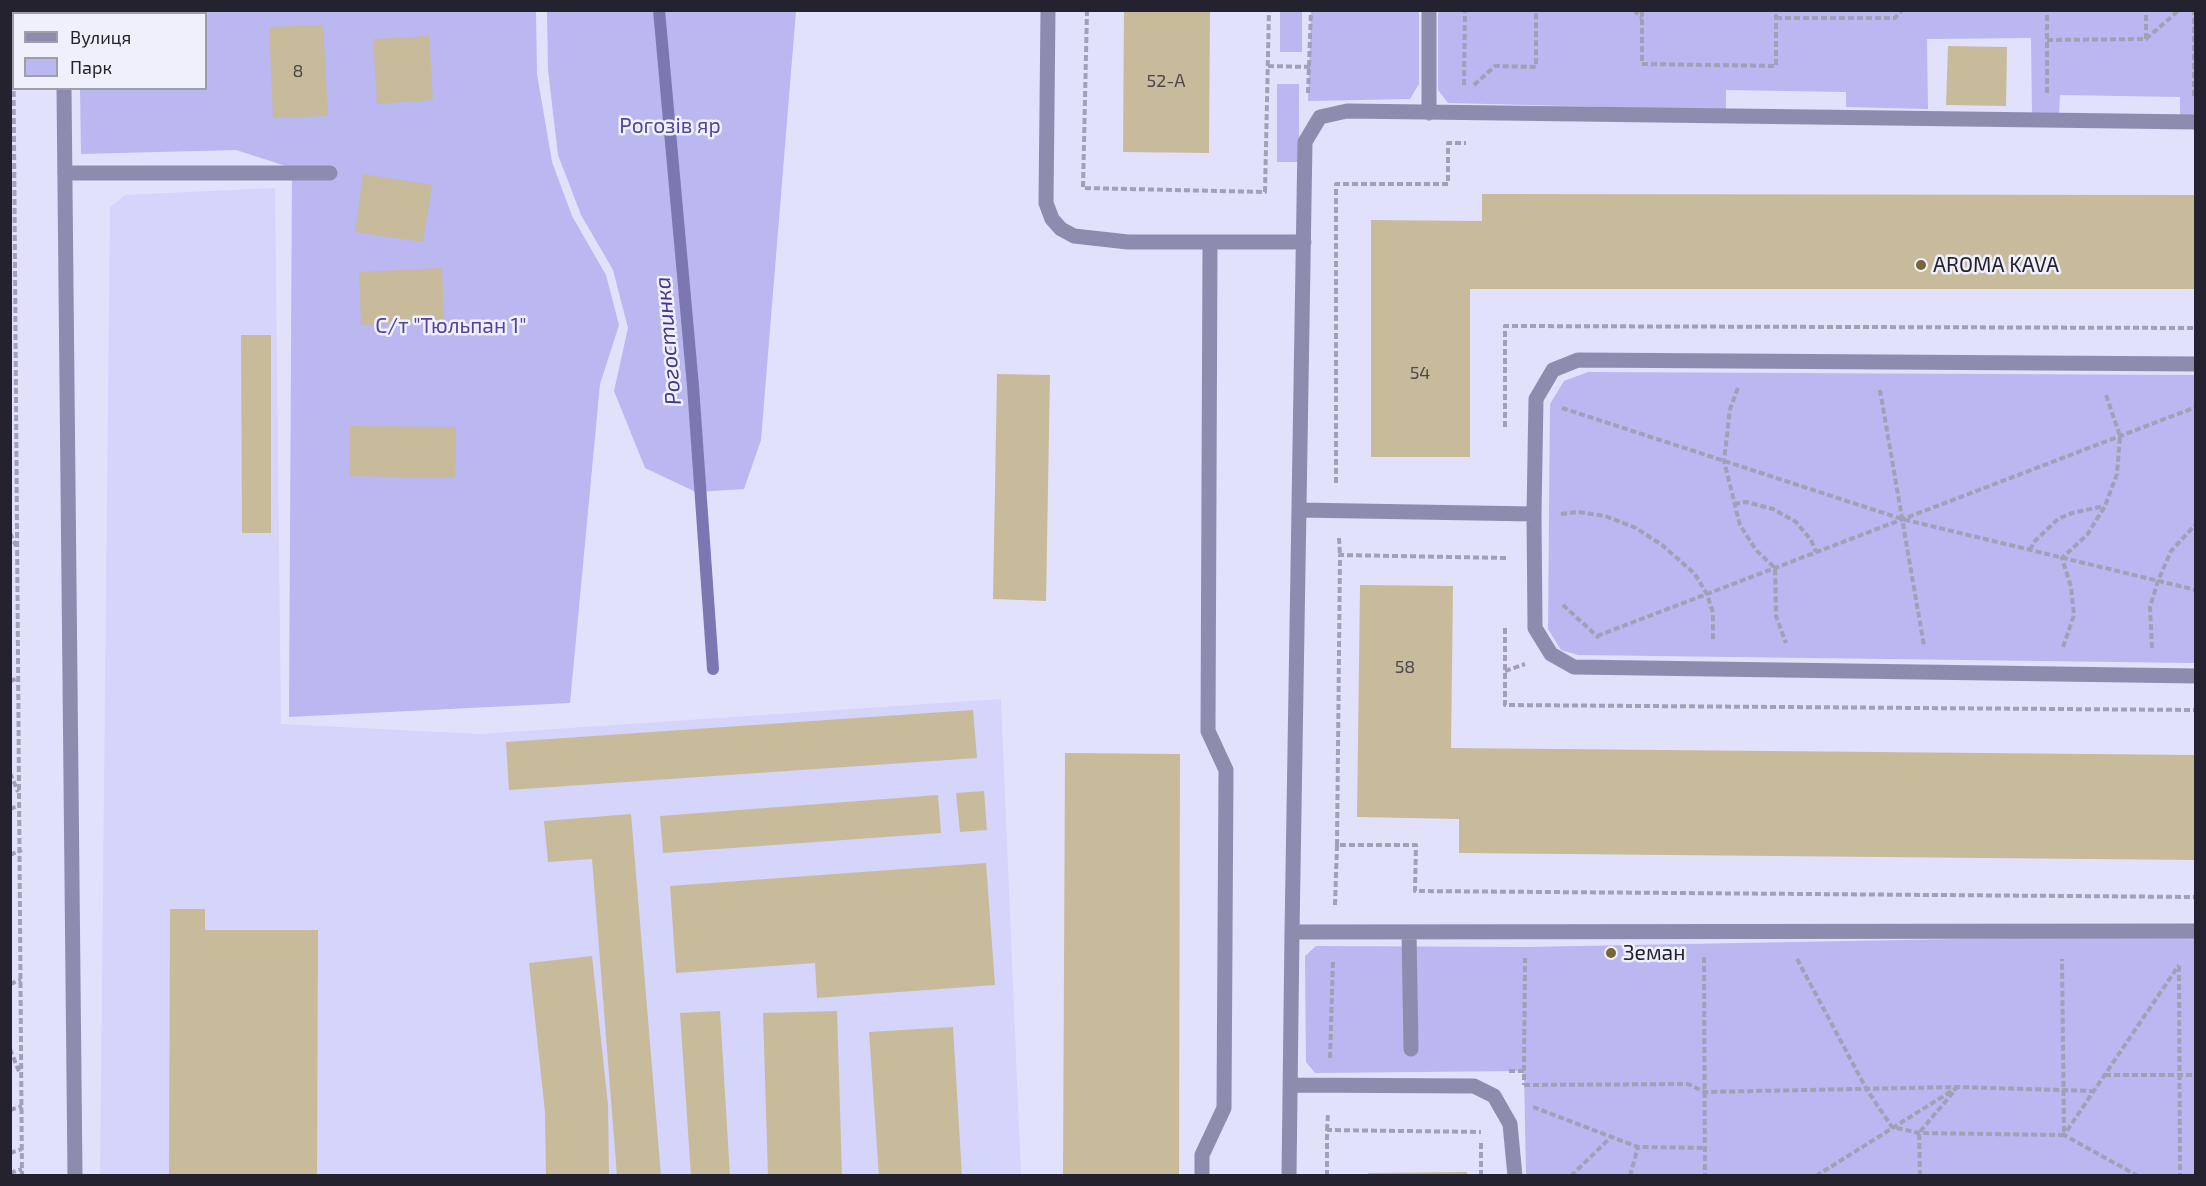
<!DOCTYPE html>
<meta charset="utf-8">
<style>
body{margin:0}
#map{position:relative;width:2206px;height:1186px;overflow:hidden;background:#e2e1fb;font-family:"Exo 2",sans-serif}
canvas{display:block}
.frame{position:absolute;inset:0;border:12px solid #23222e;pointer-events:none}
.legend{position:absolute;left:12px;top:12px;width:195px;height:78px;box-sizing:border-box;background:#f0f0fd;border:2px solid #9e9eaa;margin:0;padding:8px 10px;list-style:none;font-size:18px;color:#23222e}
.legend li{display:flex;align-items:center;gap:12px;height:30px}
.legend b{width:30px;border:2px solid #9e9eaa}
</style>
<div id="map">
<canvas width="2206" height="1186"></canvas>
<div class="frame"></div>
<ul class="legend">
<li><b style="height:8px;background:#8e8cae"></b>Вулиця</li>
<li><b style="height:16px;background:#bab7f1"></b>Парк</li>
</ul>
</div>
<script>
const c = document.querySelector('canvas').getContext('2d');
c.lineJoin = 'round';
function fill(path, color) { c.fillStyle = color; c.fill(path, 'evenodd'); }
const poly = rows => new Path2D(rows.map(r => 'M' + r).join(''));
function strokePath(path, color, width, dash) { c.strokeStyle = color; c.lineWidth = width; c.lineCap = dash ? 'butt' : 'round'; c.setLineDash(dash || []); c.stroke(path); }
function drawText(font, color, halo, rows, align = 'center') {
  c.font = font + ' "Exo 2",sans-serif'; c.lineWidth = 5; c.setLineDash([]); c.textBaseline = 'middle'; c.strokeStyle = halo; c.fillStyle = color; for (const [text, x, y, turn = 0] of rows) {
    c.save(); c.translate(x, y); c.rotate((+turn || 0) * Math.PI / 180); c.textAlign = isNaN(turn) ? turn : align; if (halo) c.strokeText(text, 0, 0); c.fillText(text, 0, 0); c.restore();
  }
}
const built = poly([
 [275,188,281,724,480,734,1001,699,1021,1175,100,1176,110,207,125,195]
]);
const green = poly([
 [80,11,536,11,537,74,552,162,572,216,606,275,619,325,600,384,570,703,289,717,292,168,236,150,81,154,80,89,206,88,206,14,80,14],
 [547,11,796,11,761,440,744,489,696,492,645,468,614,391,628,328,613,270,581,215,558,155,548,70],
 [1280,11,1302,11,1302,52,1280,52],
 [1311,11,1419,11,1419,84,1410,99,1308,101],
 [1438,11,2195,11,2195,117,2180,116,2180,97,2060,95,2059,113,2032,113,2031,38,1927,39,1928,109,1846,107,1846,92,1726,90,1726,110,1448,103,1438,90],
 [1277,84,1299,84,1299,162,1277,162],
 [1588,372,2195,375,2195,663,1578,655,1561,650,1548,629,1550,404,1564,381],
 [2065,937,2195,937,2195,1175,1526,1175,1524,1071,1315,1073,1306,1062,1305,956,1316,946,1525,947]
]);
const stream = poly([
 [659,10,693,386,713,669]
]);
const building = poly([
 [99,10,155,10,154,14,99,14],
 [1124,10,1210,10,1209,153,1123,152],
 [323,25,328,116,273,118,269,27],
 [429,36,433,100,377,104,373,39],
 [1948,46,2007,47,2006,106,1946,105],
 [363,174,432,185,423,242,355,232],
 [1482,194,2196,195,2196,289,1470,289,1470,457,1371,457,1371,220,1482,221],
 [442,268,444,322,361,325,359,272],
 [241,335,271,335,271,533,242,533],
 [997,374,1050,375,1046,601,993,599],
 [350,426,456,427,455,478,349,476],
 [1360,585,1453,586,1451,748,2196,755,2196,860,1459,853,1459,819,1357,817],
 [973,710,977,758,509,790,506,742],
 [1065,753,1180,754,1179,1176,1063,1176],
 [984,791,987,830,960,832,956,793],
 [938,795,941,833,663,853,660,816],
 [631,814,661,1176,617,1176,592,859,548,862,544,821],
 [986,863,995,985,817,998,815,963,676,973,670,886],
 [170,909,205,909,205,930,318,930,317,1176,169,1176],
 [592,956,608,1105,609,1176,546,1176,545,1112,529,963],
 [720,1011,730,1176,691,1176,680,1013],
 [837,1011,842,1176,768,1176,763,1013],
 [953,1027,962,1176,879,1176,869,1032],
 [1467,1172,1467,1176,1368,1176,1368,1173]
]);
const path = poly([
 [13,10,22,1176],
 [1087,10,1083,188,1265,192,1269,10],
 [1634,10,1642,18],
 [1642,10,1642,64,1776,66,1776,10],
 [1776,18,1895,18,1902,10],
 [2146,39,2146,10],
 [2047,40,2146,39,2179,10],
 [1268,66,1310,67],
 [1464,85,1465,10],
 [1474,85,1495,66,1536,67,1536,10],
 [1308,93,1311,10],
 [2047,93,2047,10],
 [2194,96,2194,10],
 [1738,388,1730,409,1724,461,1740,525,1756,550,1775,568,1776,616,1786,643],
 [1880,390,1924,646],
 [1562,408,1902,519,2196,590],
 [1505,427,1505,326,2196,328],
 [1336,483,1336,184,1448,184,1448,143,1466,143],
 [1734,504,1746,502,1773,509,1796,522,1811,540,1816,552],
 [1561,514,1578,512,1605,516,1636,528,1662,545,1694,573,1707,594,1713,613,1713,641],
 [10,533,16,546],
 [1339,538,1340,555],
 [2030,550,2034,542,2058,519,2072,513,2104,506],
 [1506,558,1340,555,1337,845,1416,845,1415,891,2196,897],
 [1563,605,1599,638],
 [1505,628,1505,705,2196,710],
 [1597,636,2196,407],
 [2063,647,2074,615,2071,587,2062,558,2087,535,2105,506,2117,474,2120,436,2105,392],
 [2152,648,2150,607,2158,581,2171,551,2196,524],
 [1505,671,1525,664],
 [10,681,19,678],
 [10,773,18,792],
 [10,809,20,805],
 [10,855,22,850],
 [1335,905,1337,845],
 [1704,957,1705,1176],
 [1797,959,1867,1090,1892,1127,1919,1133,2064,1135,2062,959],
 [2179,966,2180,1176],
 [10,984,21,980],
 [10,1049,20,1074],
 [1330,1058,1333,960],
 [1509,1071,1524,1071,1524,1085],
 [1524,1071,1525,958],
 [2105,1075,2196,1075],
 [1524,1085,1688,1084,1705,1092,1958,1087,2093,1091],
 [1533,1107,1638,1147,1705,1148],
 [10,1110,22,1106],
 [1327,1130,1328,1113],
 [10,1153,22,1149],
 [10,1173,22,1169],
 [1327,1176,1327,1130,1481,1132],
 [1481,1176,1481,1143],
 [1571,1176,1611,1137],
 [1630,1176,1638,1147],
 [1816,1176,1958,1087],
 [1920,1176,1919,1133,1955,1090],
 [2138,1176,2064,1135,2179,965]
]);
const lane = poly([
 [1048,10,1046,203,1052,219,1061,229,1074,236,1128,242,1304,242],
 [1429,113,1429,10],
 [65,173,330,173],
 [2196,364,1578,360,1553,370,1536,399,1534,514,1535,628,1551,654,1574,667,2196,676],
 [1299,510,1534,514],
 [1292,932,1305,142,1320,117,1347,111,2196,122],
 [1409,932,1411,1049],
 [1290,1085,1474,1086,1494,1096,1510,1124,1515,1176],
 [1202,1176,1202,1155,1224,1108,1226,770,1208,731,1210,243],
 [1289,1176,1292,932,2196,931]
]);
const street = poly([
 [63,10,63,14],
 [64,88,75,1176]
]);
const markers = [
 [1921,265,6,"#796635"],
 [1611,953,6,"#796635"]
];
const numberNames = [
 ["8",298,71],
 ["52-А",1166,81],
 ["54",1420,373],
 ["58",1405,667]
];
const parkNames = [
 ["Рогозів яр",670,126],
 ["С/т \"Тюльпан 1\"",451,326]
];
const poiNames = [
 ["AROMA KAVA",1933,265],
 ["Земан",1623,953]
];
const waterNames = [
 ["Рогостинка",668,341,-95]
];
fill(built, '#d5d4fb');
fill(green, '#bab7f1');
strokePath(stream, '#7b77b1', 12);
fill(building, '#c7bb9c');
strokePath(path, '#a1a0b6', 4, [6, 3]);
strokePath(lane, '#8e8cae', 15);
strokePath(street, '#8e8cae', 15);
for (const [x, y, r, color] of markers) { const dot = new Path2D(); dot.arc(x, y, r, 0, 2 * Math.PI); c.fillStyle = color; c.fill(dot); strokePath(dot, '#f0f0fd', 2); }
drawText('18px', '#4c484a', null, numberNames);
drawText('21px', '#53449f', '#f0f0fd', parkNames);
drawText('21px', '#23222e', '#f0f0fd', poiNames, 'left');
drawText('italic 22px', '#473690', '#f0f0fd', waterNames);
</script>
